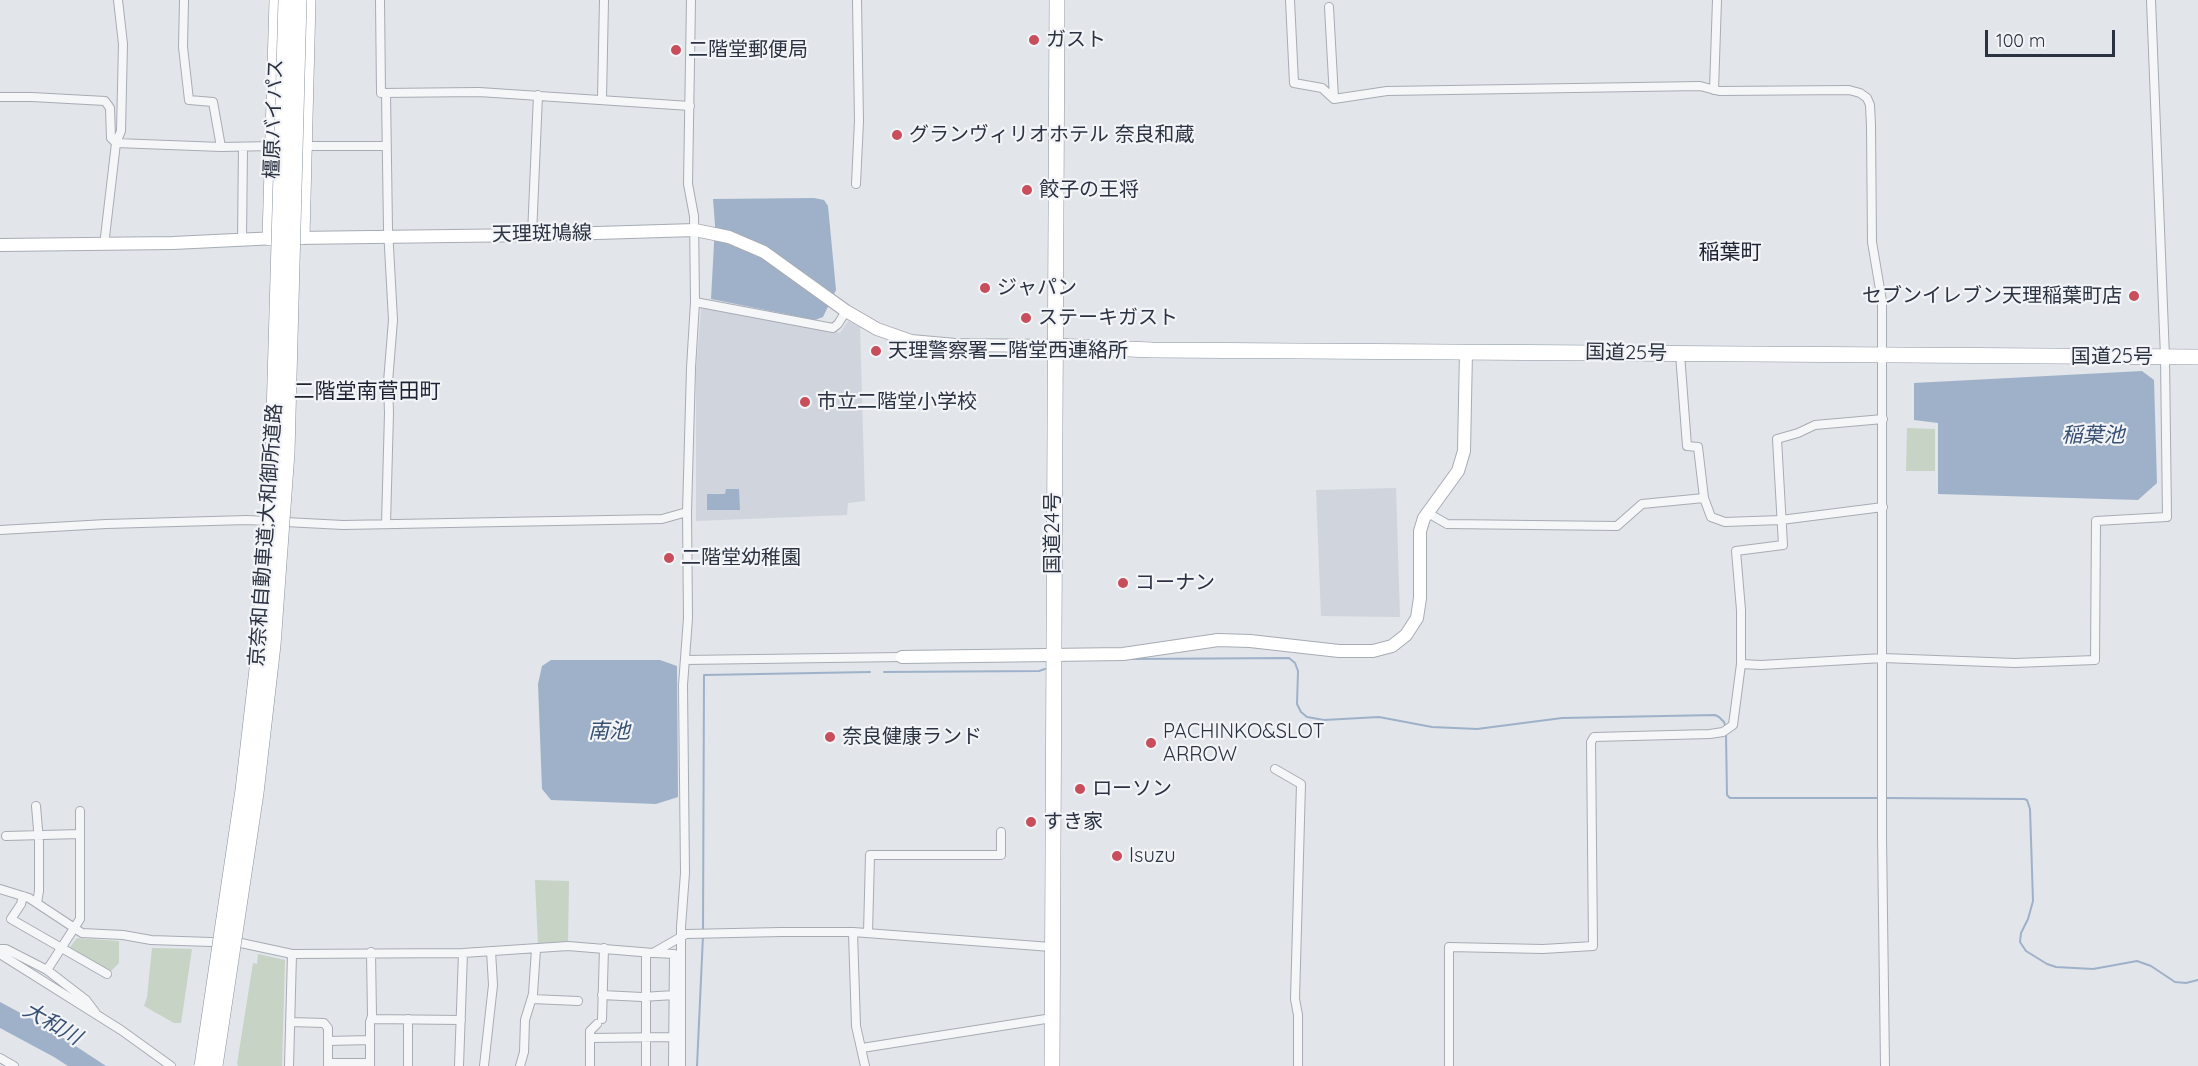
<!DOCTYPE html>
<meta charset="utf-8">
<style>
body{margin:0}
#map{position:relative;width:2198px;height:1066px;overflow:hidden;background:#e2e5ea;font-family:Quicksand,sans-serif}
canvas{display:block}
.scale{position:absolute;left:1985px;top:30px;width:130px;height:27px;box-sizing:border-box;border:3px solid #2b3241;border-top:0;padding-left:8px;font-size:18px;line-height:21px;white-space:nowrap;color:#2b3241;-webkit-text-stroke:4px #f2f4f7;paint-order:stroke}
</style>
<div id="map">
<canvas width="2198" height="1066"></canvas>
<div class="scale">100 m</div>
</div>
<script>
const c = document.querySelector('canvas').getContext('2d');
c.lineJoin = 'round';
function fill(path, color) { c.fillStyle = color; c.fill(path, 'evenodd'); }
const poly = rows => new Path2D(rows.map(r => 'M' + r).join(''));
function strokePath(path, color, width, dash) { c.strokeStyle = color; c.lineWidth = width; c.lineCap = dash ? 'butt' : 'round'; c.setLineDash(dash || []); c.stroke(path); }
function drawText(font, color, halo, rows, align = 'center') {
  c.font = font + ' Quicksand,"Noto Sans JP",sans-serif'; c.lineWidth = 4.5; c.setLineDash([]); c.textBaseline = 'middle'; c.strokeStyle = halo; c.fillStyle = color; for (const [text, x, y, turn = 0] of rows) {
    c.save(); c.translate(x, y); c.rotate((+turn || 0) * Math.PI / 180); c.textAlign = isNaN(turn) ? turn : align; if (halo) c.strokeText(text, 0, 0); c.fillText(text, 0, 0); c.restore();
  }
}
const built = poly([
 [701,308,840,333,848,321,860,327,865,501,848,503,847,515,696,521,696,372],
 [1396,488,1400,617,1321,616,1316,490]
]);
const green = poly([
 [1907,428,1935,429,1935,471,1906,471],
 [535,880,569,881,568,942,538,945],
 [77,938,119,941,119,963,110,972,69,948],
 [152,948,192,949,181,1023,174,1023,144,1006,147,997],
 [258,954,285,960,282,1066,238,1066,237,1064,253,963,257,964]
]);
const water = poly([
 [814,198,824,200,828,206,836,290,823,317,815,320,711,299,715,225,713,199],
 [2142,371,2154,380,2157,483,2138,500,1938,494,1938,423,1914,420,1914,383],
 [726,489,739,489,740,510,707,510,707,494,725,494],
 [551,660,660,660,677,666,678,797,656,804,551,800,542,789,538,684,542,666],
 [0,1002,45,1026,106,1066,68,1066,54,1057,0,1028]
]);
const stream = poly([
 [1130,659,1289,658,1295,663,1298,671,1297,704,1301,712,1307,717,1324,720,1379,717,1432,727,1477,729,1562,718,1715,715,1719,717,1724,722,1726,728],
 [884,672,1039,671,1045,669],
 [1726,734,1727,795,1730,798,1878,798],
 [1884,798,2024,799,2027,800,2030,809,2033,901,2028,919,2021,933,2020,942,2026,951,2047,964,2056,967,2093,969,2137,961,2151,966,2175,982,2186,983,2198,980],
 [703,930,704,675,870,672],
 [697,1066,703,936]
]);
const street = poly([
 [184,0,183,47,189,100,213,102,221,147],
 [380,0,381,93,479,92,690,106],
 [1290,0,1294,83,1322,88,1334,99,1387,91,1700,86,1719,91,1849,90,1860,93,1867,98,1870,105,1871,126,1872,242,1882,301,1882,837,1885,1066],
 [1329,7,1334,98],
 [1714,90,1717,0],
 [386,93,388,229,393,320,388,382,389,413,386,524],
 [0,97,32,97,105,101,110,108,111,138,116,143],
 [602,99,604,0],
 [116,143,221,147,274,146],
 [302,146,386,146],
 [856,184,859,121,857,0],
 [532,235,538,95],
 [242,239,243,147],
 [107,245,105,237,116,143,121,131,123,44,118,0],
 [695,302,833,328,838,324,846,311],
 [1680,354,1687,446,1698,447,1704,498,1711,517,1725,522,1781,520,1883,507],
 [1428,513,1447,524,1617,526,1642,504,1704,498],
 [0,530,106,524,247,520,343,525,662,519,687,512],
 [685,660,902,657],
 [1741,664,1761,665,1883,658,2015,663,2095,660,2096,521,2167,517,2165,357,2151,0],
 [1275,769,1301,784,1295,999,1298,1015,1298,1066],
 [36,806,39,841,39,891,37,903],
 [6,836,80,834],
 [0,889,29,898,82,933,123,935,151,940,241,943,292,954,463,953,568,946,653,953,686,934,781,932,853,932,1051,947],
 [23,896,21,904,11,919,107,974],
 [853,932,856,1026,865,1066],
 [868,933,870,855,1001,855,1001,832],
 [0,949,6,949,47,970,86,1000,95,1012],
 [655,953,674,954,673,1066],
 [0,954,121,1030,171,1066],
 [47,970,80,919,80,811],
 [602,995,642,997,674,995],
 [532,999,578,1001],
 [371,1019,461,1020],
 [602,1019,604,948],
 [290,1022,324,1023,328,1028,328,1066],
 [590,1038,673,1037],
 [328,1041,370,1040],
 [862,1048,1052,1018],
 [0,1058,14,1066],
 [328,1063,370,1063],
 [289,1066,292,954],
 [370,1066,370,1022,372,1016,371,952],
 [408,1066,408,1019],
 [459,1066,463,953],
 [484,1066,493,985,491,951],
 [520,1066,524,1052,525,1020,533,994,536,949],
 [590,1066,590,1031,597,1024],
 [646,1066,646,953],
 [681,1066,681,927,685,873,683,685,688,618,687,512,691,368,695,302,694,216,688,184,691,0],
 [1449,1066,1449,947,1543,949,1593,946,1591,742,1594,737,1710,734,1723,732,1733,725,1741,664,1741,610,1736,551,1783,545,1777,439,1798,433,1815,425,1883,419]
]);
const secondary = poly([
 [294,238,532,235,695,230,729,237,764,252,846,311,877,329,911,341,955,345,1055,346],
 [0,245,173,243,277,238],
 [902,657,1123,654,1218,640,1250,641,1339,651,1373,651,1392,646,1406,635,1417,618,1420,598,1420,531,1424,518,1458,471,1464,451,1466,351]
]);
const highway = poly([
 [302,237,308,0],
 [270,238,277,0],
 [1055,346,1152,350,2198,357],
 [1052,1066,1057,0]
]);
const highwayBridge = poly([
 [202,1066,243,790,260,643,273,451,286,0],
 [215,1066,256,793,273,645,287,452,299,0]
]);
const markers = [
 [1034,40,6,"#c84e5c"],
 [676,50,6,"#c84e5c"],
 [897,135,6,"#c84e5c"],
 [1027,190,6,"#c84e5c"],
 [985,288,6,"#c84e5c"],
 [2134,296,6,"#c84e5c"],
 [1026,318,6,"#c84e5c"],
 [876,351,6,"#c84e5c"],
 [805,402,6,"#c84e5c"],
 [669,558,6,"#c84e5c"],
 [1123,583,6,"#c84e5c"],
 [830,737,6,"#c84e5c"],
 [1151,743,6,"#c84e5c"],
 [1080,789,6,"#c84e5c"],
 [1031,822,6,"#c84e5c"],
 [1117,856,6,"#c84e5c"]
];
const poiNames = [
 ["ガスト",1046,40],
 ["二階堂郵便局",688,50],
 ["グランヴィリオホテル 奈良和蔵",909,135],
 ["餃子の王将",1039,190],
 ["ジャパン",997,288],
 ["セブンイレブン天理稲葉町店",2122,296,"right"],
 ["ステーキガスト",1038,318],
 ["天理警察署二階堂西連絡所",888,351],
 ["市立二階堂小学校",817,402],
 ["二階堂幼稚園",681,558],
 ["コーナン",1135,583],
 ["PACHINKO&SLOT",1163,732],
 ["ARROW",1163,755],
 ["奈良健康ランド",842,737],
 ["ローソン",1092,789],
 ["すき家",1043,822],
 ["Isuzu",1129,856]
];
const streetNames = [
 ["橿原バイパス",274,119,-88],
 ["天理斑鳩線",542,234,-1],
 ["国道25号",1626,353,1],
 ["国道25号",2112,357],
 ["国道24号",1053,533,-90],
 ["京奈和自動車道;大和御所道路",266,535,-86]
];
const neighbourhoodNames = [
 ["稲葉町",1730,253],
 ["二階堂南菅田町",367,392]
];
const waterNames = [
 ["稲葉池",2093,436],
 ["南池",609,732],
 ["大和川",52,1024,30]
];
fill(built, '#d0d4dc');
fill(green, '#c7d3c4');
fill(water, '#9fb1c8');
strokePath(stream, '#9fb1c8', 2);
strokePath(street, '#a7acb4', 10);
strokePath(secondary, '#a7acb4', 14);
strokePath(highway, '#8a92a0', 16);
strokePath(street, '#f5f6f8', 8);
strokePath(secondary, '#fff', 12);
strokePath(highway, '#fff', 15);
strokePath(highwayBridge, '#8a92a0', 16, []);
strokePath(highwayBridge, '#fff', 15);
for (const [x, y, r, color] of markers) { const dot = new Path2D(); dot.arc(x, y, r, 0, 2 * Math.PI); c.fillStyle = color; c.fill(dot); strokePath(dot, '#f2f4f7', 2); }
drawText('20px', '#2b3241', '#f2f4f7', poiNames, 'left');
drawText('20px', '#2b3241', '#f2f4f7', streetNames);
drawText('21px', '#1d2332', '#f2f4f7', neighbourhoodNames);
drawText('italic 21px', '#375073', '#f2f4f7', waterNames);
</script>
